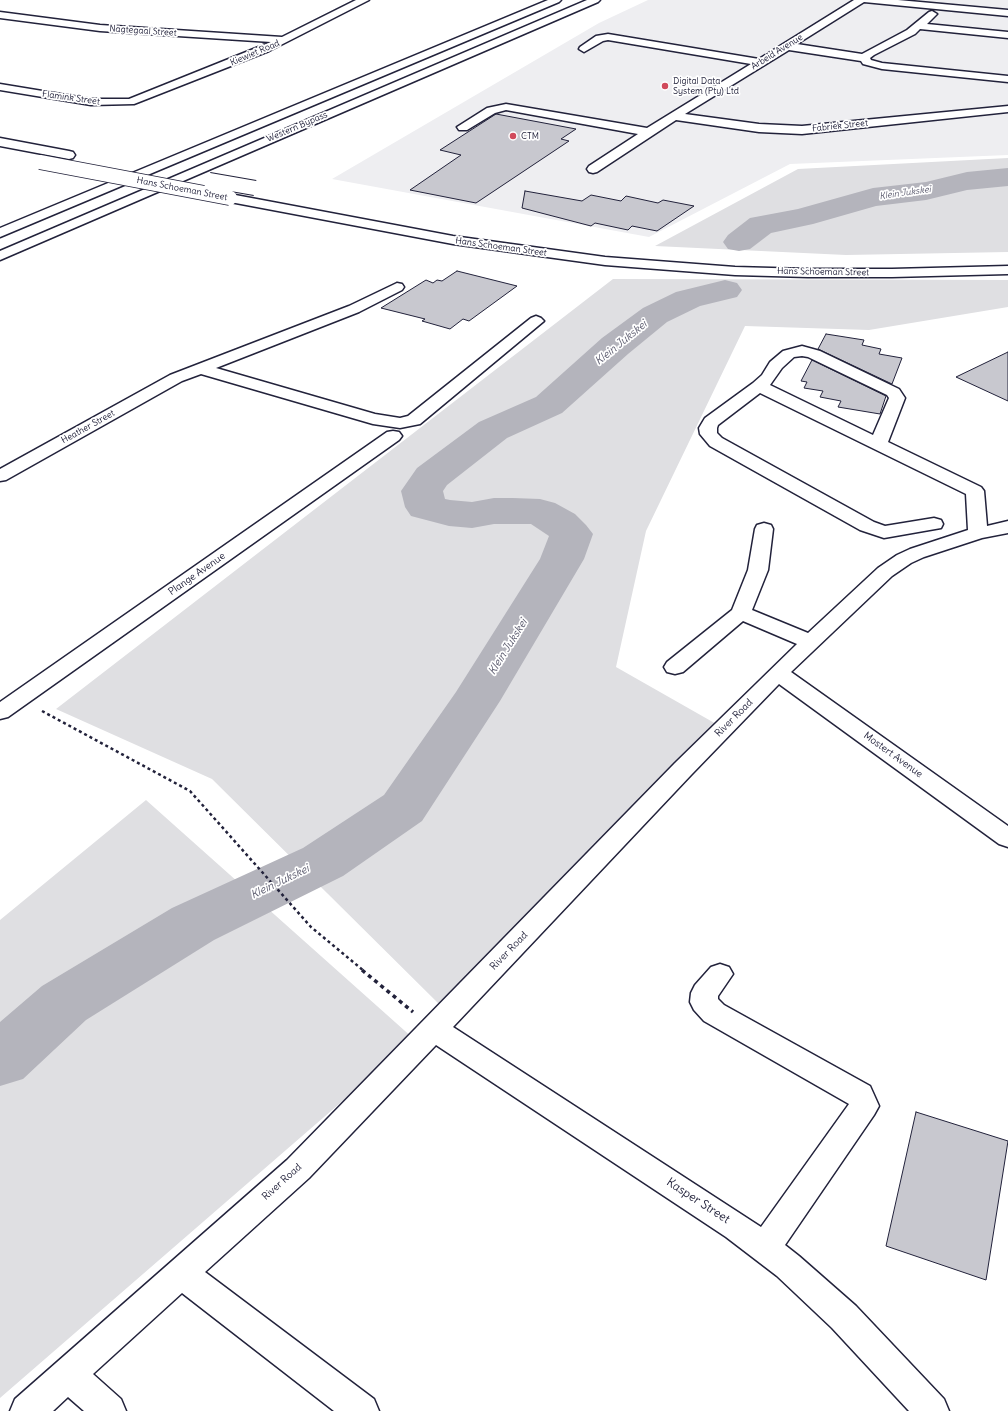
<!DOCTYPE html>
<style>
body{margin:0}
canvas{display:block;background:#fff}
</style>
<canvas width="1008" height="1411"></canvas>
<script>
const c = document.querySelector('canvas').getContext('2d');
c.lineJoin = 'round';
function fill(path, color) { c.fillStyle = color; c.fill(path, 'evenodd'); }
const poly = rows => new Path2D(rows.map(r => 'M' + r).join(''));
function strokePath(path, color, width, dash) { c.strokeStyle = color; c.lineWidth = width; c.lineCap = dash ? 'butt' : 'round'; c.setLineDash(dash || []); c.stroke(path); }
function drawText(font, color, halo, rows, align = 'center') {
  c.font = font + ' Delius,sans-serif'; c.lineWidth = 3.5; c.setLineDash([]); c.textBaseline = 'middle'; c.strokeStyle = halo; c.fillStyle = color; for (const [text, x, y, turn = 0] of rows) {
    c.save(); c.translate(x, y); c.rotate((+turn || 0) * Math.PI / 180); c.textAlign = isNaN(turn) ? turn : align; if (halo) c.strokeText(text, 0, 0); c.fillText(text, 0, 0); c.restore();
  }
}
const built = poly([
 [648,0,1008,0,1008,155,790,164,649,237,332,179,599,23]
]);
const green = poly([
 [1008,158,1008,252,846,255,655,246,798,169],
 [613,279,1008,280,1008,307,869,330,745,326,646,531,616,667,718,725,442,1007,212,779,56,709],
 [146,800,414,1039,0,1398,0,920]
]);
const river = poly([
 [1008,168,1008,186,967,190,926,200,876,206,813,224,771,233,750,249,739,251,728,249,723,242,728,235,750,218,798,209,873,188,926,182,967,172,1008,168],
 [725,280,737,283,742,290,737,297,700,306,667,322,628,354,562,413,507,438,447,485,443,491,445,499,450,500,472,502,494,498,513,498,540,499,555,503,575,514,586,525,593,534,584,559,500,701,422,821,343,876,214,940,86,1020,23,1079,0,1086,0,1022,42,986,172,908,303,848,384,795,456,692,540,559,549,536,531,524,494,524,472,528,449,526,411,516,405,507,401,491,417,468,479,422,536,397,602,338,643,308,676,292,725,280]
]);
const building = poly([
 [496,114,576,129,561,139,569,141,476,203,410,190,461,155,440,150,496,114],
 [525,191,582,201,591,195,621,201,626,196,658,203,663,200,694,206,657,231,632,226,628,230,595,223,591,226,522,208,525,191],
 [457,271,517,286,469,321,463,319,450,329,422,321,425,319,381,308,426,280,433,283,437,280,442,281,457,271],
 [826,334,864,340,862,345,881,349,879,354,902,358,892,384,818,349,826,334],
 [1008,352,1008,401,956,377,1008,352],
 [812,360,886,396,880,414,838,407,841,401,820,397,823,391,804,388,807,382,801,381,812,360],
 [916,1112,1008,1141,986,1280,886,1246,916,1112]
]);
const pathFar1 = poly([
 [42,711,190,791,311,927,364,971]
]);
const path = poly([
 [362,970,413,1012]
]);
const minor = poly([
 [356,0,369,0,269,51,134,104,91,105,0,90,0,84,91,99,129,99,271,42,100,31,0,18,0,12,100,25,282,37,356,0],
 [854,0,898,0,1008,10,1008,16,864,2,797,44,862,54,907,30,929,12,932,11,937,14,927,24,1008,32,1008,38,920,29,915,34,874,55,870,58,871,60,882,63,1008,76,1008,82,882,69,863,64,861,61,789,50,685,114,759,124,802,126,1008,106,1008,112,802,134,759,132,676,120,597,172,593,173,589,172,587,169,589,166,638,134,506,110,495,113,467,130,459,130,457,127,487,108,506,104,647,128,751,64,608,40,603,41,584,52,579,49,580,47,596,36,608,34,759,59,854,0],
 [397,283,402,284,404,287,402,290,359,312,216,368,375,414,400,418,408,416,531,318,536,316,541,318,544,321,420,424,400,428,373,424,201,374,182,381,6,480,0,481,0,469,170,375,349,306,397,283],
 [802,346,820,351,899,389,905,398,888,442,981,487,984,491,987,526,1008,521,1008,533,982,538,924,557,911,563,892,576,791,672,1008,826,1008,847,999,844,779,684,691,775,453,1027,761,1227,849,1104,704,1021,694,1010,690,1002,691,993,695,985,711,967,720,964,729,967,733,974,718,996,718,999,724,1005,870,1086,879,1106,874,1115,785,1245,799,1256,856,1306,944,1399,949,1411,909,1411,832,1328,777,1276,726,1237,436,1045,309,1178,205,1272,374,1399,379,1411,334,1411,182,1293,93,1374,121,1399,126,1411,84,1411,68,1397,53,1411,10,1411,15,1399,287,1160,675,763,797,644,743,621,683,672,675,674,667,672,664,667,667,662,732,610,748,570,755,529,757,525,764,523,771,525,773,529,768,570,752,610,808,633,878,568,897,555,910,549,968,530,966,494,760,393,718,425,717,428,717,433,722,438,874,522,885,526,934,518,941,520,943,524,941,528,884,538,860,530,710,446,700,434,699,428,705,418,753,383,762,375,770,362,783,351,802,346],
 [802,356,808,357,887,395,889,398,873,435,770,385,782,368,794,357,802,356],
 [393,431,399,432,402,436,399,440,8,717,0,719,0,702,387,432,393,431]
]);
const major = poly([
 [0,138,69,151,73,152,75,155,73,158,69,159,0,146,0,138],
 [230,194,453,236,605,257,735,267,808,269,892,269,1008,266,1008,274,892,277,808,277,735,275,605,265,453,244,225,201,223,198,225,195,230,194]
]);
const highway = poly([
 [548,0,561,0,559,2,0,237,0,228,548,0],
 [587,0,600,0,598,2,0,260,0,251,587,0]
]);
const majorBridge = poly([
 [40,162,230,198],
 [209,180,255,188]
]);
const markers = [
 [665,86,4,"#d1495b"],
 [513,136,4,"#d1495b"]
];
const farStreetnames = [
 ["Nagtegaal Street",143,31,4],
 ["Arbeid Avenue",777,52,-32],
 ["Kiewiet Road",255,53,-23],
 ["Flamink Street",71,98,8],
 ["Fabriek Street",840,126,-6],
 ["Western Bypass",297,127,-23],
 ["Hans Schoeman Street",182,189,11],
 ["Hans Schoeman Street",501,247,8],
 ["Hans Schoeman Street",823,272,1],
 ["Heather Street",88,427,-29]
];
const farPoinames = [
 ["Digital Data",673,81],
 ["System (Pty) Ltd",673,91],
 ["CTM",521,136]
];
const farWaternames = [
 ["Klein Jukskei",905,193,-8]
];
const streetNames = [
 ["Plange Avenue",197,574,-35],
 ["River Road",734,718,-45],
 ["Mostert Avenue",893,755,36],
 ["River Road",509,951,-46],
 ["River Road",282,1182,-42]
];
const waterNames = [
 ["Klein Jukskei",621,343,-39],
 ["Klein Jukskei",508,647,-58],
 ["Klein Jukskei",280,882,-26]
];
const nearStreetnames = [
 ["Kasper Street",698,1201,33]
];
fill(built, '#eeeef1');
fill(green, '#dfdfe2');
fill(river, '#b4b4bc');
fill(building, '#c8c8cf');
strokePath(building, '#22223b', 1);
strokePath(minor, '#22223b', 3);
strokePath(major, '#22223b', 3);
strokePath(highway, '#22223b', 3);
strokePath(pathFar1, '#22223b', 2.5, [3, 3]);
strokePath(path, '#22223b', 3.5, [4, 4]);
fill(minor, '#fff');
fill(major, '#fff');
fill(highway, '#fff');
strokePath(majorBridge, '#22223b', 16, []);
strokePath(majorBridge, '#fff', 14);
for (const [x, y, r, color] of markers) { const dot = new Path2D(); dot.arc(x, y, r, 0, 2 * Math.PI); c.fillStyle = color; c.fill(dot); strokePath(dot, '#fff', 1.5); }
drawText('9px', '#22223b', '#fff', farStreetnames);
drawText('9px', '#22223b', '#fff', farPoinames, 'left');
drawText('italic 9px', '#5c5c6f', '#fff', farWaternames);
drawText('10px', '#22223b', '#fff', streetNames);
drawText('italic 11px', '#5c5c6f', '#fff', waterNames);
drawText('12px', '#22223b', '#fff', nearStreetnames);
</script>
